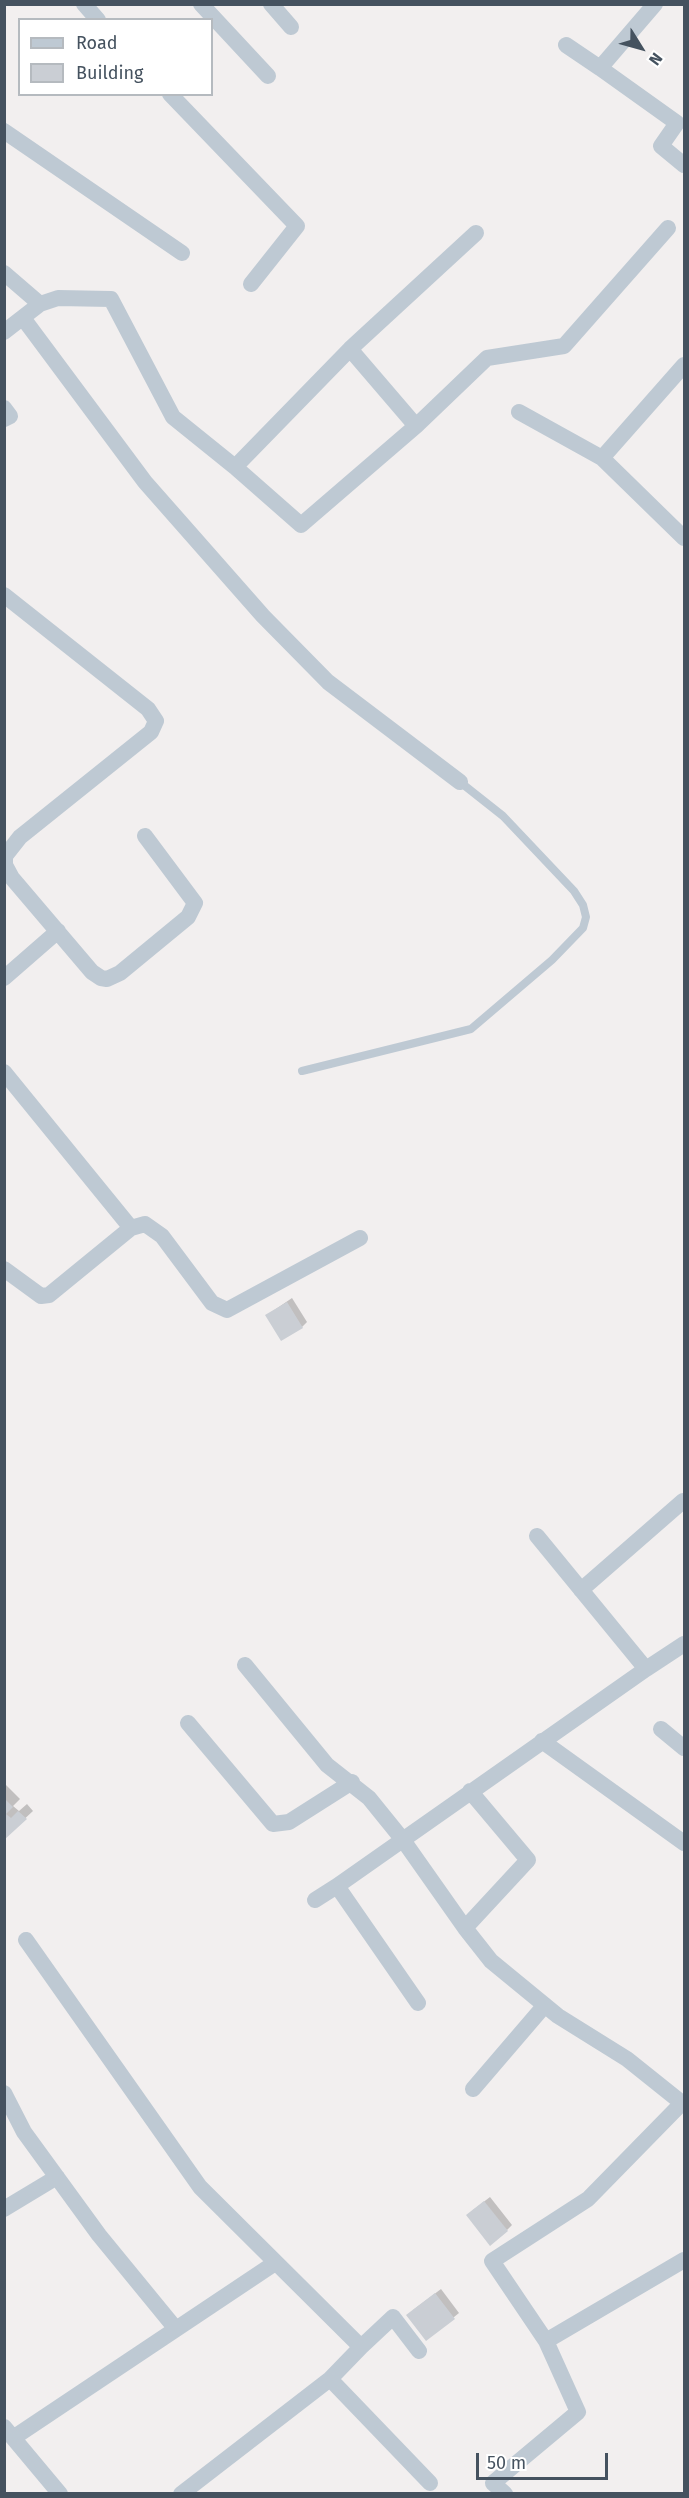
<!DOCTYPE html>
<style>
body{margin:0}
#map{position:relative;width:689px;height:2498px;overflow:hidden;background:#f2efef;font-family:"Fira Sans",sans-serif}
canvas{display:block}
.frame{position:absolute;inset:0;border:6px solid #45525f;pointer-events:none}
.legend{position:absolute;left:18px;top:18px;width:195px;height:78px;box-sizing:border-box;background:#fff;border:2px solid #b5babf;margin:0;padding:8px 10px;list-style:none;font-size:18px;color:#45525f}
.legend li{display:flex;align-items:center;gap:12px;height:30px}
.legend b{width:30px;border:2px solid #b5babf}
.north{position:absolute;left:611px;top:18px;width:60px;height:60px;-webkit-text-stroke:4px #fff;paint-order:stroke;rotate:127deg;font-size:16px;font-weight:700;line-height:24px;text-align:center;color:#45525f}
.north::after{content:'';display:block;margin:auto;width:21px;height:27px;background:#45525f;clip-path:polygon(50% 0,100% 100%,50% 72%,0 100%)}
.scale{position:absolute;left:476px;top:2453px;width:132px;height:27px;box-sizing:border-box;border:3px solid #45525f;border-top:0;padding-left:8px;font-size:18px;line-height:21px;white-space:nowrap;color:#45525f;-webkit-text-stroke:4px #fff;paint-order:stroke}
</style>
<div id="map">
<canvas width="689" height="2498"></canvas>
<div class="frame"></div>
<ul class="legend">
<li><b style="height:8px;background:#bec9d3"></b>Road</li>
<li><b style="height:16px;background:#caced4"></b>Building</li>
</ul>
<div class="north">N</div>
<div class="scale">50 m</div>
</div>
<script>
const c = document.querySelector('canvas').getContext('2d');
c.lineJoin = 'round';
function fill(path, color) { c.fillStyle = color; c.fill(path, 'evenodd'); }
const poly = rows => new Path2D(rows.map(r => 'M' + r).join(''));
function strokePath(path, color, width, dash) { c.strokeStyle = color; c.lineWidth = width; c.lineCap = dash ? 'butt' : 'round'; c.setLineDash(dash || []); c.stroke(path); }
const shadow = poly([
 [292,1298,307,1322,302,1327,267,1315],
 [4,1783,20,1799,13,1806,19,1811,27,1804,33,1811,4,1838],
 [490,2197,512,2225,507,2230,473,2210],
 [441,2289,459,2313,427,2339,413,2310]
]);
const building = poly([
 [287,1302,303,1328,281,1341,265,1315],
 [4,1798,13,1807,6,1814,11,1818,18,1811,27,1819,4,1840],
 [484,2201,508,2231,490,2246,466,2215],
 [435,2293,455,2319,426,2341,406,2315]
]);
const service = poly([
 [302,1071,471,1029,552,960,583,928,586,917,583,905,574,891,503,816,460,782]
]);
const minor = poly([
 [84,4,98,20],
 [201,4,268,76],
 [271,4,291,27],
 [655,4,600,68,677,123,661,146,684,165],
 [566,45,600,68],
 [170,94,297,226,251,284],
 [4,131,182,253],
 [4,273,40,304],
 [23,318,145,482,263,616,328,682,460,782],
 [4,332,40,304,58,298,111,299,173,417,235,467,350,349,416,426,487,358,564,346,668,228],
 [350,349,476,233],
 [4,408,10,416,4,419],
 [519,412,602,458,684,365],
 [602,458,684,538],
 [235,467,301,525,416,426],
 [4,595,148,709,156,721,151,732,20,837,5,856,5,865,12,878,92,972,101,978,107,979,120,973,188,917,195,903,145,836],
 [4,978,58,931],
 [4,1072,131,1228],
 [4,1269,41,1296,49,1295,131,1228,145,1224,162,1236,212,1303,227,1310,360,1238],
 [581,1590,683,1501],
 [245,1665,327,1765,369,1798,403,1840,465,1928,491,1961,558,2016,627,2059,682,2103,588,2199,492,2261,546,2341,578,2412,493,2483,505,2494],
 [646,1669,684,1644],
 [188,1723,273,1824,289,1822,352,1782],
 [661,1729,684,1748],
 [542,1741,684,1843],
 [315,1900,337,1886],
 [465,1928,528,1860,470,1791],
 [26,1940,200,2187,361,2347,330,2379,181,2494],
 [418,2003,337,1886,646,1669,537,1536],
 [473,2089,545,2005],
 [4,2093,24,2132,99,2235,176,2329],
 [4,2209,57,2177],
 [546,2341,684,2260],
 [361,2347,393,2317,419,2351],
 [330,2379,430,2483],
 [4,2427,60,2494],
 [13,2438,275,2263]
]);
fill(shadow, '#0003');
fill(building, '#caced4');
strokePath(service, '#bec9d3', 8);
strokePath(minor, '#bec9d3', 16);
</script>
